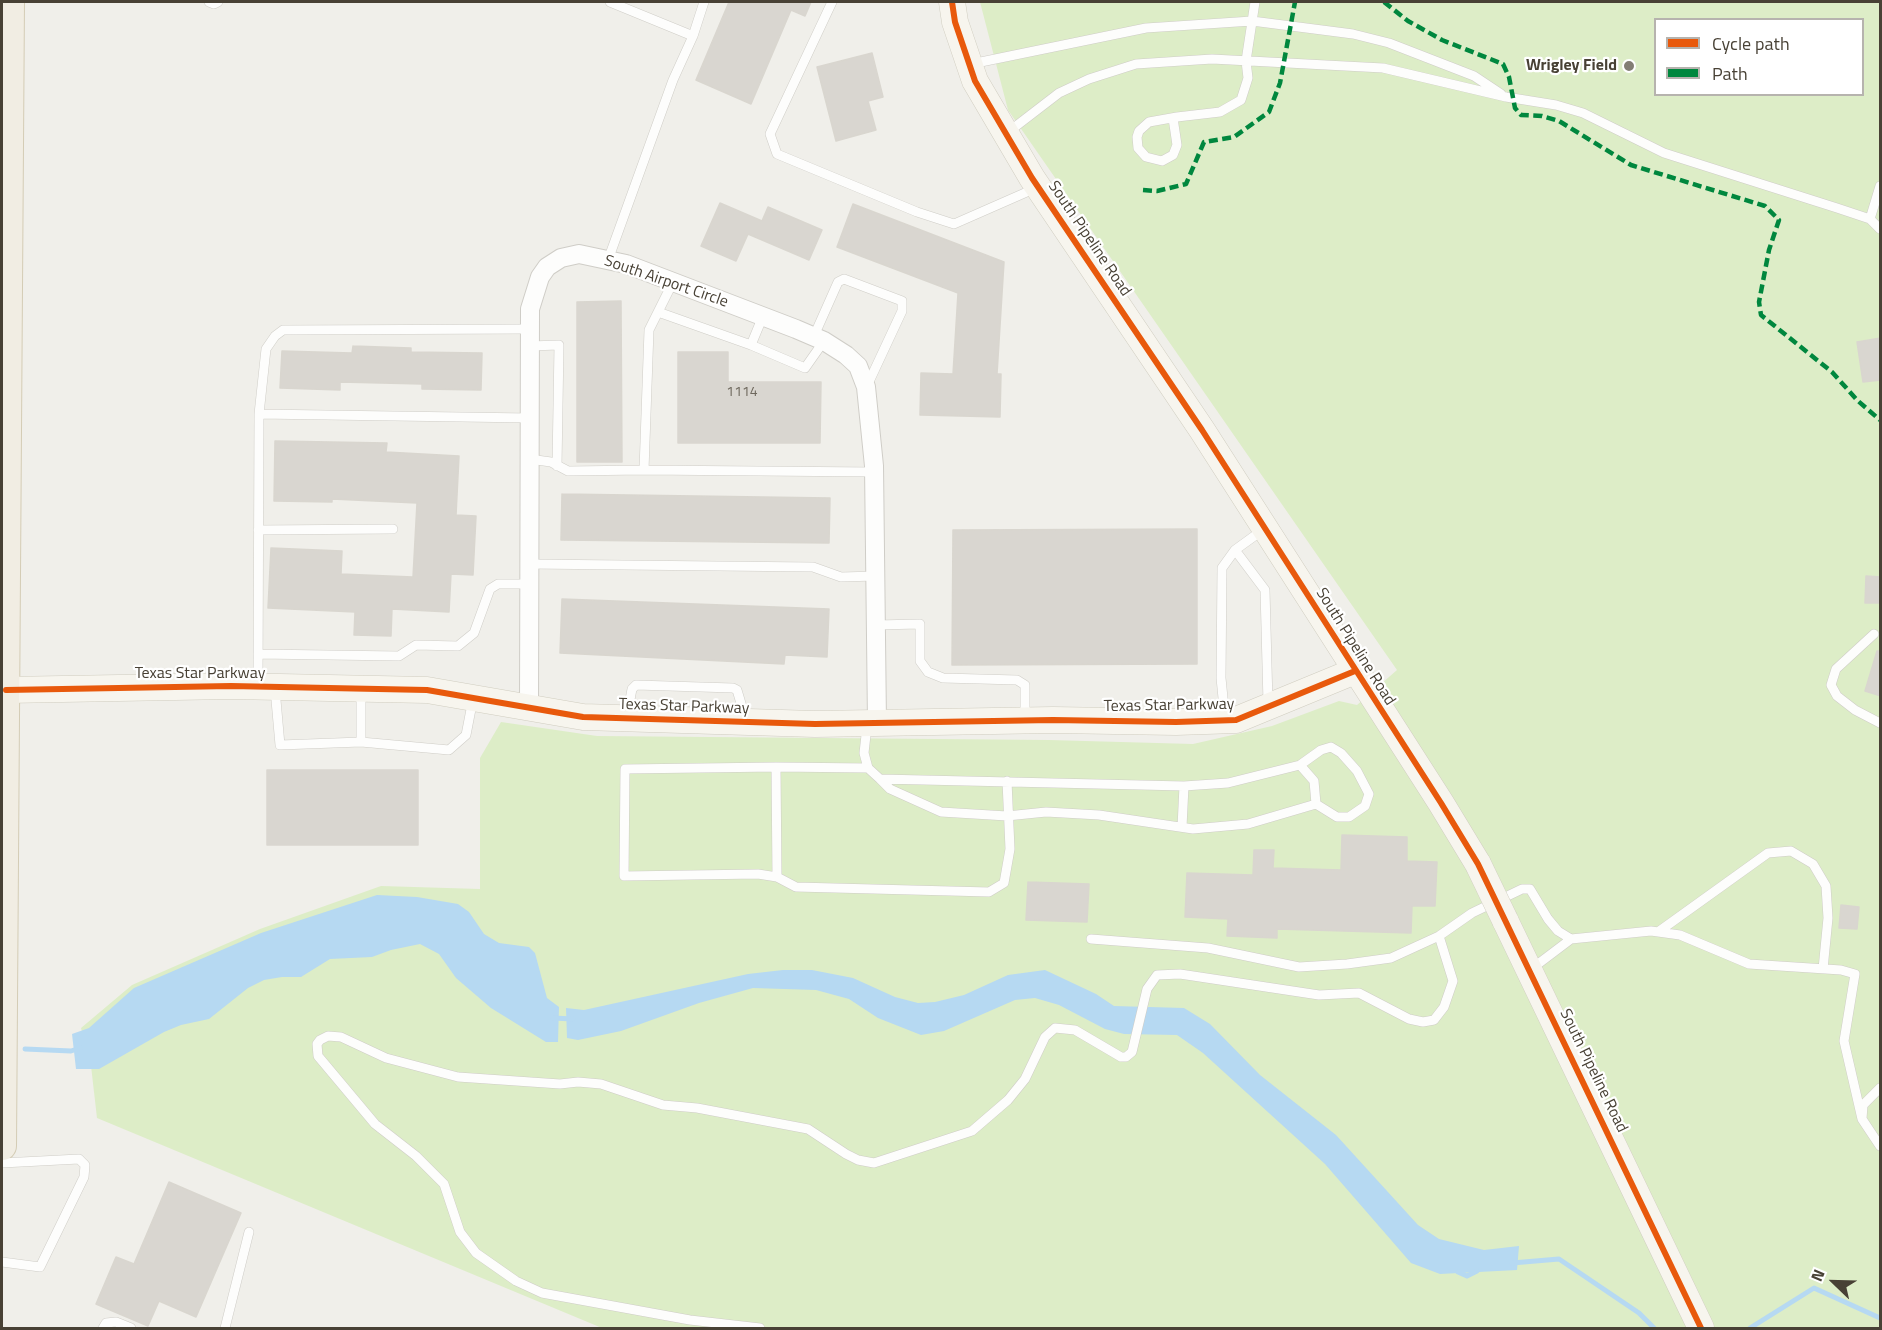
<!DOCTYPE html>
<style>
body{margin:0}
#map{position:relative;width:1882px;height:1330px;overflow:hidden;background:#f0efea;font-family:"Titillium Web",sans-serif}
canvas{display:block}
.frame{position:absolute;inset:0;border:3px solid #484135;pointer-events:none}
.legend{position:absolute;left:1654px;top:18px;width:210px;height:78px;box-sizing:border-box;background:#fff;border:2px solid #b6b3ae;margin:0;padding:8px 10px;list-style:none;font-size:18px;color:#484135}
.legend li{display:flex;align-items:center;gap:12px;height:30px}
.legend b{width:30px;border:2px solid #b6b3ae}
.north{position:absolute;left:1804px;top:1252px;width:60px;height:60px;-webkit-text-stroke:4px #fff;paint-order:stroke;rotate:293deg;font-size:16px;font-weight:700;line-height:24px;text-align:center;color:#484135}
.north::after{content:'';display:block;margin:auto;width:21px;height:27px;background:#484135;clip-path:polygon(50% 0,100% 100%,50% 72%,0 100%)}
</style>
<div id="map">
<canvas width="1882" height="1330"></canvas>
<div class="frame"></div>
<ul class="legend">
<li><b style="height:8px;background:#e8590c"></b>Cycle path</li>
<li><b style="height:8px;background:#00873e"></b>Path</li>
</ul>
<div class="north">N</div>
</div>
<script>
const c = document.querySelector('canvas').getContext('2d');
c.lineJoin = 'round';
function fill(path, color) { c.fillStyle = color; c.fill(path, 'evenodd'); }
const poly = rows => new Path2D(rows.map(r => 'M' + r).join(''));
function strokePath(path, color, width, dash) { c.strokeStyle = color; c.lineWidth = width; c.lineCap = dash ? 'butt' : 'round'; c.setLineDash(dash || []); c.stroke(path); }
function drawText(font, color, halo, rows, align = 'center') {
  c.font = font + ' "Titillium Web",sans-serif'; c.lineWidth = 4.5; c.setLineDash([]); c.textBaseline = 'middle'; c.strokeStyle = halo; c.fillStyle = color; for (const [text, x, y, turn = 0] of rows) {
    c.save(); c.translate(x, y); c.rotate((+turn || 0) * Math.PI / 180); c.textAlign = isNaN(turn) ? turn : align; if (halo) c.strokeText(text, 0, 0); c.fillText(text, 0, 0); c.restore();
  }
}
const green = poly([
 [980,2,1880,2,1880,1328,602,1328,97,1118,91,1066,81,1028,132,985,260,929,381,886,480,889,480,758,501,722,597,736,1049,740,1193,744,1272,726,1339,701,1357,705,1397,670,1008,110],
 [1656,20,1862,20,1862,94,1656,94]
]);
const water = poly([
 [377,895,417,897,458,904,469,912,484,934,499,943,529,947,535,953,547,998,559,1007,558,1042,546,1042,491,1008,456,978,439,954,420,944,391,950,372,957,330,959,301,977,282,977,264,980,248,988,209,1019,181,1025,164,1032,99,1069,76,1069,72,1034,89,1028,134,988,261,933],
 [783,970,812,970,853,978,895,997,918,1003,935,1002,964,995,1008,975,1045,970,1096,994,1114,1006,1184,1008,1210,1024,1260,1075,1336,1135,1418,1225,1439,1239,1484,1250,1519,1246,1517,1270,1440,1274,1411,1263,1325,1164,1203,1053,1177,1035,1124,1034,1105,1029,1059,1005,1035,998,1015,1000,944,1031,921,1035,878,1018,849,999,816,990,753,988,699,1003,621,1031,578,1040,567,1038,566,1008,584,1010,748,974]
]);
const stream = poly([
 [553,1018,573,1019],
 [25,1049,71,1051,80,1048],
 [1512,1263,1559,1259,1639,1313,1654,1328],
 [1458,1272,1467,1276,1477,1271],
 [1750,1328,1814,1288,1880,1318]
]);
const building = poly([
 [729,2,811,2,805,16,791,10,751,104,696,80,729,2],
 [872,53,883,97,868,101,876,130,836,141,817,67,872,53],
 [720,203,762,221,768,207,822,230,809,260,748,234,736,261,701,246,720,203],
 [853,204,1004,262,997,374,1001,374,1000,417,920,415,921,373,953,374,958,293,837,247,853,204],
 [621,301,622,462,577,462,577,302,621,301],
 [1881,338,1881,380,1863,382,1857,342,1881,338],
 [353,346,411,348,411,352,482,353,481,390,422,389,422,384,340,382,340,390,280,388,282,351,352,353,353,346],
 [678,352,728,352,728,382,821,382,820,443,678,443,678,352],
 [275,441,387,443,386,452,459,456,456,515,476,516,473,575,451,574,449,612,392,609,391,636,354,635,355,612,268,608,271,548,342,551,341,574,413,577,417,503,332,499,332,502,274,501,275,441],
 [562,494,830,498,829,543,561,540,562,494],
 [1197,529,1197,664,952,665,953,530,1197,529],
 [1866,576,1881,577,1881,603,1865,603,1866,576],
 [562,599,829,609,827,657,785,655,784,664,560,653,562,599],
 [1877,651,1881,651,1881,696,1865,691,1877,651],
 [267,770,418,770,418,845,267,845,267,770],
 [1342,835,1407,837,1407,861,1437,862,1435,906,1412,906,1411,933,1277,929,1277,938,1227,936,1228,919,1185,917,1187,873,1253,875,1254,850,1274,850,1273,868,1341,870,1342,835],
 [1028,882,1089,884,1087,922,1026,920,1028,882],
 [1841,905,1859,907,1857,929,1839,928,1841,905],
 [169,1182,241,1213,196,1317,159,1301,148,1326,96,1304,116,1257,134,1264,169,1182]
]);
const lane = poly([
 [209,2,214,4,218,2],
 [610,2,693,36],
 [832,2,770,134,777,154,917,212,954,224,1036,188],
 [971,64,1146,28,1252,21,1353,34,1389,43,1474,76,1501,94],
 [1173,118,1177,145,1173,155,1162,161,1146,157,1138,148,1137,137,1139,131,1149,122,1177,117,1220,112,1241,100,1248,78,1246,61,1255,2],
 [1007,133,1059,93,1089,79,1136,64,1212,59,1383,68,1506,97,1556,105,1583,113,1664,153,1837,208,1870,219,1880,229],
 [1870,219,1880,186],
 [608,260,673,80,693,36,704,2],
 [658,312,751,345,763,316],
 [814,336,838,282,844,279,902,301,902,311,867,386],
 [751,345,805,368,824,341],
 [530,346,559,345,557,466],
 [259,414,266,349,275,336,283,330,530,329],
 [529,459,551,462,568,471,644,470,649,330,673,282],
 [644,470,874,472],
 [258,530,393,529],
 [1235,550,1265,590,1268,703],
 [529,564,813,567,841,577,876,576],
 [876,625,920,624,920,661,928,672,943,678,1017,680,1025,685,1025,720],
 [1874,634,1836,669,1831,685,1837,696,1855,710,1880,723],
 [258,654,399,656,416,645,458,646,474,633,490,589,498,584,529,584],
 [258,684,259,414,529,418],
 [275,689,280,745,361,742,361,689],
 [627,716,632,689,636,685,733,688,737,690,746,720],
 [1225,718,1221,678,1222,568,1235,550,1264,529],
 [867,726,864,753,868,768,880,779,890,789,941,812,1007,816,1046,812,1099,815,1193,829,1248,824,1316,804,1337,817,1349,817,1365,806,1369,794,1357,771,1341,753,1331,747,1321,750,1300,765,1228,783,1184,786,880,779],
 [361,742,449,750,466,735,473,699],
 [1300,765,1314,781,1316,804],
 [776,767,625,769,624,876,758,874,777,877],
 [868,768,776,767,777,877,796,887,989,892,1004,883,1010,849,1007,781],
 [1182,827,1184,786],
 [1658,932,1768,853,1791,851,1813,864,1826,886,1828,918,1823,969],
 [1439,936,1472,913,1522,889,1530,889,1548,919,1558,931,1571,939],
 [1530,970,1571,939,1651,931,1680,935,1749,964,1841,970,1855,974,1844,1041,1862,1119],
 [1880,1088,1863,1105,1862,1119,1880,1146],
 [2,1163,79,1159,85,1165,84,1177,40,1267,2,1262],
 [103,1328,106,1323,116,1322,131,1328],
 [225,1328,249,1232],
 [760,1328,690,1320,542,1293,516,1281,476,1253,460,1232,444,1184,416,1156,375,1124,318,1056,317,1044,320,1040,328,1036,341,1037,386,1058,458,1077,560,1084,578,1082,601,1084,663,1105,697,1108,808,1129,846,1154,858,1160,874,1163,972,1131,1008,1100,1025,1079,1045,1037,1055,1028,1075,1030,1121,1057,1126,1057,1132,1052,1147,989,1157,975,1180,974,1319,995,1359,993,1409,1019,1423,1022,1434,1020,1444,1007,1453,981,1439,936,1391,958,1347,964,1299,967,1208,948,1091,939]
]);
const street = poly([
 [529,708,530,309,540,277,547,267,561,258,579,254,626,264,796,329,824,341,846,355,858,366,866,387,874,466,877,723]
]);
const secondary = poly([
 [952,2,955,22,975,81,1032,178,1202,430,1441,803,1478,864],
 [6,690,231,686,427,690,583,717,815,724,1053,720,1176,722,1236,720,1355,671],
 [1505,920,1701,1328]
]);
const primary = poly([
 [2,1146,10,2]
]);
const secondaryBridge = poly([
 [1478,864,1505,920]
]);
const quiet = poly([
 [1384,2,1408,21,1442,40,1503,64,1509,77,1515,108,1521,115,1542,116,1559,121,1631,165,1765,206,1779,220,1769,250,1759,302,1761,315,1832,372,1858,401,1880,420],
 [1143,190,1157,191,1186,184,1204,142,1234,137,1269,112,1280,83,1295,2]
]);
const cycleway = poly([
 [952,2,955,22,975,81,1032,178,1202,430,1441,803,1478,864,1701,1328],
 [6,690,231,686,427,690,583,717,815,724,1053,720,1176,722,1236,720,1355,671]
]);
const markers = [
 [1629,66,6,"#837e74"]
];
const numberNames = [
 ["1114",742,393]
];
const poiNames = [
 ["Wrigley Field",1617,66]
];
const streetNames = [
 ["South Pipeline Road",1089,239,56],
 ["South Airport Circle",666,282,19],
 ["South Pipeline Road",1355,647,58],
 ["Texas Star Parkway",200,674],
 ["Texas Star Parkway",1169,706,-1],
 ["Texas Star Parkway",684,707,2],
 ["South Pipeline Road",1593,1071,64]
];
fill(green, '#ddedc7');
fill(water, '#b6d9f2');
strokePath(stream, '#b6d9f2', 5);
fill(building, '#d9d6d0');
strokePath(building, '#d9d6cf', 1.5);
strokePath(lane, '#cfcdc7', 10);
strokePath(street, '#cfcdc7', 20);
strokePath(secondary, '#d0cdc0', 27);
strokePath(primary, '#d4ccb5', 30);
strokePath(lane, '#fdfdfc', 9);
strokePath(street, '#fdfdfc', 18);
strokePath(secondary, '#f7f5ee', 26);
strokePath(primary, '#f1ede3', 28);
strokePath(secondaryBridge, '#d0cdc0', 27, []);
strokePath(secondaryBridge, '#f7f5ee', 26);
strokePath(quiet, '#00873e', 4.5, [9, 4.5]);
strokePath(cycleway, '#e8590c', 6);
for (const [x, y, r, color] of markers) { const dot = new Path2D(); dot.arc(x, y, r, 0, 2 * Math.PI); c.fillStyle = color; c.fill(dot); strokePath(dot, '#fff', 2); }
drawText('14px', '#6e685d', null, numberNames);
drawText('bold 16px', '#484135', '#fff', poiNames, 'right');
drawText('16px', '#484135', '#fff', streetNames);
</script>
